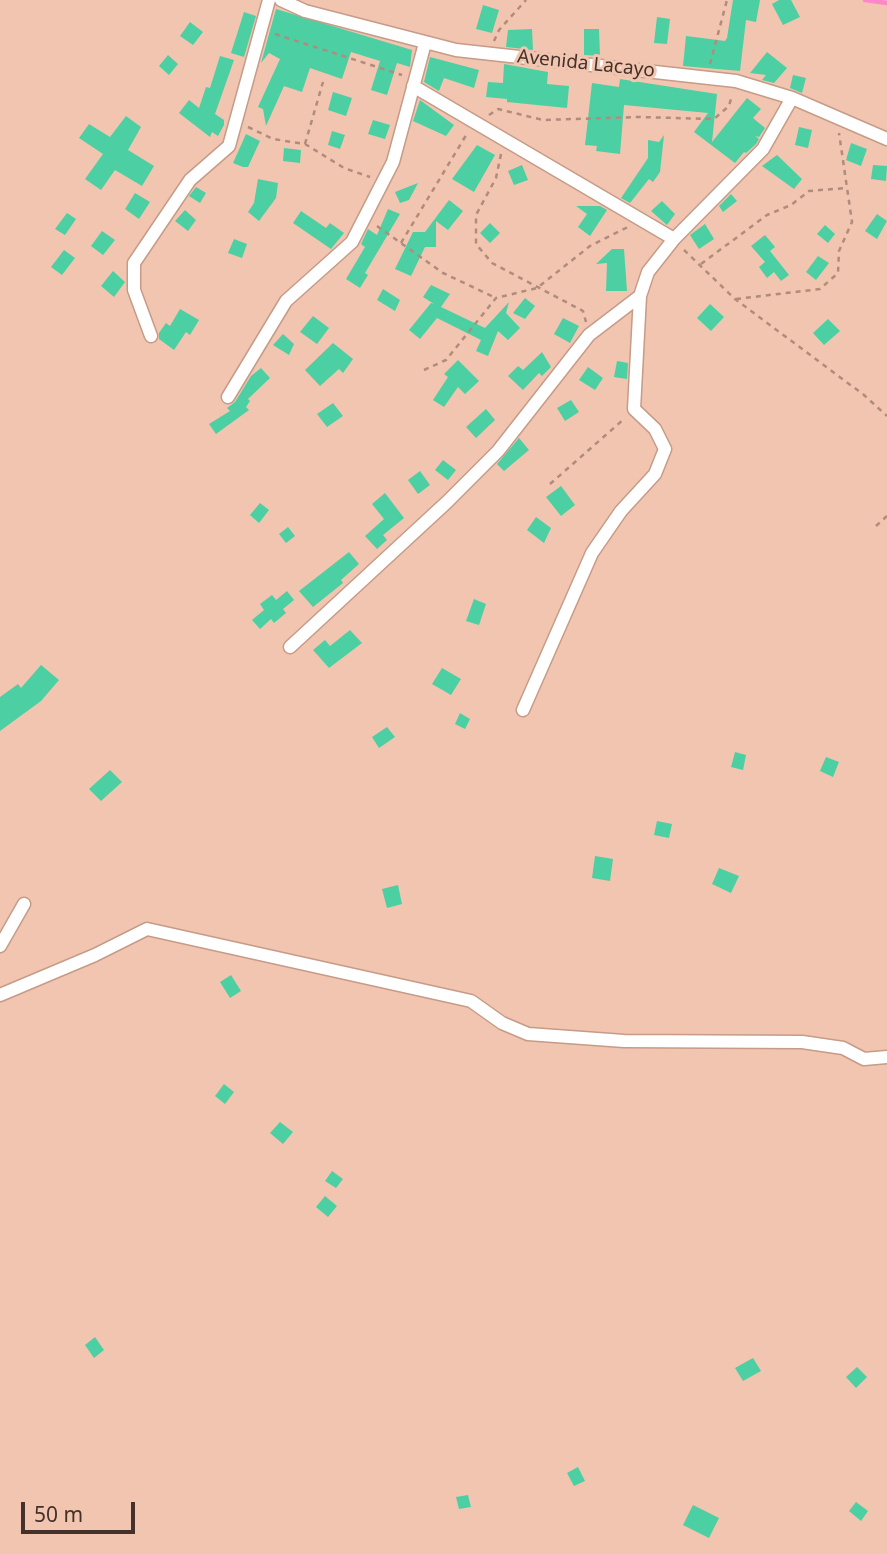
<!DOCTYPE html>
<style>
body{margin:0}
#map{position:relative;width:887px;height:1554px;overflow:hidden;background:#f2c5b0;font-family:"Noto Sans",sans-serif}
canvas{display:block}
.scale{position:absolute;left:21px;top:1502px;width:114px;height:32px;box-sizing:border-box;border:4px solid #44322a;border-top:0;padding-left:9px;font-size:21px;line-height:24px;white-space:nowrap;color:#44322a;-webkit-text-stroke:5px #f2c5b0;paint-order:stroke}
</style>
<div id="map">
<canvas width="887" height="1554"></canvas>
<div class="scale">50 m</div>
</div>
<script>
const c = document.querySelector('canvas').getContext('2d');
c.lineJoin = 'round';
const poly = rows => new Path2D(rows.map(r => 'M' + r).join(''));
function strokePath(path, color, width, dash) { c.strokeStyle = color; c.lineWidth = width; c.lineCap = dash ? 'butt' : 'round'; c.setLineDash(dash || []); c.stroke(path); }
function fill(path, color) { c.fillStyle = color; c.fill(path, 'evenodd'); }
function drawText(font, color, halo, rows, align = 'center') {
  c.font = font + ' "Noto Sans",sans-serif'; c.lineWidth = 6; c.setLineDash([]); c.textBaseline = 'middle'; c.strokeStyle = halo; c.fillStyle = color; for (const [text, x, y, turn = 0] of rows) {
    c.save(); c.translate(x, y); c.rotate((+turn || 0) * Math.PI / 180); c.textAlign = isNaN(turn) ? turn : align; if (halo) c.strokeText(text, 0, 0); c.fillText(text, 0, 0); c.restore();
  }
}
const stream = poly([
 [865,0,887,3]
]);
const building = poly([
 [733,0,760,0,756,22,746,20,740,71,683,66,686,36,725,41,727,38],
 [779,0,791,0,800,17,783,25,772,4],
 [483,5,499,10,492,33,476,29],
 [276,9,412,50,410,67,397,63,387,95,371,90,380,61,351,52,342,79,310,68,302,92,284,86,266,126,263,109,258,107,280,59,269,53,261,63],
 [244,12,256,16,244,57,231,53],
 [657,17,670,19,667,44,654,43],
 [190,22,203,32,193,45,180,36],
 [532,29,533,50,506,47,508,30],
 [584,29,599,29,600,56,584,55],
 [767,52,787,68,774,83,762,80,766,75,750,73],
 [168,55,178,64,169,75,159,66],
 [220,56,234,60,215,114,224,120,224,125,218,136,212,132,210,137,179,113,189,100,199,108,206,87,210,88],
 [430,57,479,70,474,88,444,78,439,91,424,82],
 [504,64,548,72,547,84,569,86,567,108,507,102,507,99,486,97,488,82,503,83],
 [793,75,806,78,802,93,790,88],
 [620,79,717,94,712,142,747,98,761,109,753,118,765,128,759,137,755,136,759,139,756,144,746,153,744,152,735,163,694,132,708,113,624,105,620,154,596,151,597,146,585,145,592,83,619,87],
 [333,92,352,98,346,116,328,110],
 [420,100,454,125,446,136,413,121],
 [126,116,141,127,128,150,154,166,142,186,115,170,101,190,85,179,103,154,79,138,89,124,110,137],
 [373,120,390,125,385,139,368,134],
 [799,127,812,130,808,148,795,145],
 [332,131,345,135,340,149,328,145],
 [246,134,260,141,248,167,243,167,233,163],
 [664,135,660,172,653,182,649,179,630,203,621,198,648,158,648,140,659,142],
 [851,143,867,149,861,166,846,160],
 [477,145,495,155,474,192,452,179],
 [284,148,301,150,300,163,283,161],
 [777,155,802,179,794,189,762,166],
 [522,165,528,180,514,185,508,171],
 [873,165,887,166,886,181,871,179],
 [258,179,278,183,276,198,259,221,248,212,254,203],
 [418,183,409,200,400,203,395,192],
 [196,187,206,193,200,203,189,196],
 [135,193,150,202,139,219,125,209],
 [731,194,737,201,723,212,719,206],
 [449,200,463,211,448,230,436,221,436,247,425,247,411,276,395,269,413,232,425,232],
 [662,201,675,214,667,225,651,211],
 [576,206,600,206,607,210,590,236,578,227,587,214],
 [388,209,400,214,365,273,368,275,360,288,346,279,365,247,361,244,368,229,377,235],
 [185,210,196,220,188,231,175,221],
 [301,211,326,228,330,223,344,233,331,249,293,223],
 [67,213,76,219,65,235,55,229],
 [877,214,887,221,877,239,865,231],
 [490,223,500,233,490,243,480,233],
 [705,224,714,239,699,249,690,235],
 [825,225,835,234,828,243,817,234],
 [102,231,115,240,103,255,91,246],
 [765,235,775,247,770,251,789,275,781,281,774,272,767,278,759,267,765,262,751,246],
 [234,239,247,244,242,258,228,253],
 [612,249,624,249,627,291,606,291,607,263,596,264],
 [64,250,75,258,62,275,51,267],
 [818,256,829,263,816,280,806,272],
 [113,271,125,282,114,297,101,286],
 [431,285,450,294,441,307,485,328,509,302,506,313,520,328,508,340,498,331,488,356,476,351,481,340,437,318,420,339,409,330,431,303,434,304,423,297],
 [383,289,400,300,395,311,377,300],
 [525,298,535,306,525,319,513,313],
 [710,304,724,317,711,331,697,318],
 [180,309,199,320,190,335,186,332,174,350,159,339,159,333,166,323,170,326],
 [313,316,329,328,317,344,300,332],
 [563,318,579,326,570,343,554,334],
 [828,319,840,331,824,345,813,333],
 [283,334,294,344,289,355,273,345],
 [333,343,353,359,343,373,339,369,320,386,305,370],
 [542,352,551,367,542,376,539,373,523,390,508,376,518,366,523,370],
 [458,360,479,381,465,394,458,387,444,407,433,400,448,377,444,374],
 [617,361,628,363,627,379,614,377],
 [588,367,603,378,595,390,579,380],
 [261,368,270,378,248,399,250,401,246,407,249,410,216,434,209,424,230,411,227,408,235,402,251,376],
 [571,400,579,412,565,421,557,408],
 [333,403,343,416,327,427,317,414],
 [486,409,495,420,476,438,466,427],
 [519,438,529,450,504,471,497,464],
 [443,460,456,470,448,480,435,470],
 [420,471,430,485,418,494,408,480],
 [561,486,575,505,561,516,546,497],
 [385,493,404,518,383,535,387,540,377,549,365,536,384,519,372,504],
 [260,503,269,510,259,523,250,515],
 [536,517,551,528,544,543,527,530],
 [288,527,295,536,286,543,279,534],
 [349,552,359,564,341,580,343,583,313,607,299,591],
 [287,591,294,600,283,609,286,613,274,623,271,619,260,629,252,620,264,610,260,604,272,595,276,600],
 [474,599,486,604,479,625,466,621],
 [350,630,362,643,329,668,313,650,325,640,330,646],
 [41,665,59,680,41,701,0,731,0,697,18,684,21,688],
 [442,668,461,679,451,695,432,684],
 [460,713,470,719,465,729,455,724],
 [387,727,395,737,379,748,372,737],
 [735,752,746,755,743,770,731,767],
 [826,757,839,762,833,777,820,771],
 [110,770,122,782,101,801,89,789],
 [657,821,672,824,669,838,654,835],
 [595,856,613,859,610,881,592,878],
 [719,868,739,876,731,893,712,884],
 [398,885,402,904,387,908,382,889],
 [231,975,241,991,230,998,220,982],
 [224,1084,234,1092,225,1104,215,1096],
 [280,1122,293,1132,283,1144,270,1133],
 [332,1171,343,1179,336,1188,325,1181],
 [325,1196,337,1206,328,1217,316,1207],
 [95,1337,104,1350,94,1358,85,1345],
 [753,1358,761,1371,743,1381,735,1368],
 [857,1367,867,1377,856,1388,846,1377],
 [578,1467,585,1481,574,1486,567,1473],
 [468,1495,471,1507,459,1509,456,1497],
 [856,1502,868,1511,861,1521,849,1511],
 [693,1505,719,1518,709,1538,683,1525]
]);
const path = poly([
 [275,34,402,75],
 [494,41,499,30,526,0],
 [710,64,727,0],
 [489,115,498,109,543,120,638,117,714,119,729,106,732,95],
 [248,127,273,139,305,144,344,168,370,177],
 [305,144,323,82],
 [501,154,496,178,476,215,476,244,492,263,583,311,586,322],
 [377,226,443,273,496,298],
 [401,243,468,132],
 [684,250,735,299,864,395,887,416],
 [701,264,767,215,791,205,809,191,846,188],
 [736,299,820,289,838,273,839,251,852,222,839,133],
 [424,370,446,360,496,298,537,288,590,246,628,227],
 [550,484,624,419],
 [876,526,887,516]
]);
const street = poly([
 [281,0,305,11,456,50,736,81,792,98,887,139],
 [413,86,674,239],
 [151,336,134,290,134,263,190,180,229,146,269,0],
 [228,397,286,301,352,242,393,162,425,43],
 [290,647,447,502,498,451,589,335,640,296],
 [523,710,592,553,621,511,655,474,665,449,655,429,634,409,640,296,648,272,674,239,763,149,792,98],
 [0,946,24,904],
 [0,995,95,955,147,929,471,1001,502,1023,528,1034,624,1041,802,1042,843,1048,864,1059,887,1057]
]);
const streetNames = [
 ["Avenida Lacayo",586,64,6]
];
strokePath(stream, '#ff86ca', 4.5);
fill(building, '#4ccfa2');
strokePath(street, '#c69b87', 15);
strokePath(path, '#af8c7c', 2.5, [5, 5]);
strokePath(street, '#fff', 12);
drawText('19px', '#44322a', '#f2c5b0', streetNames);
</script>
